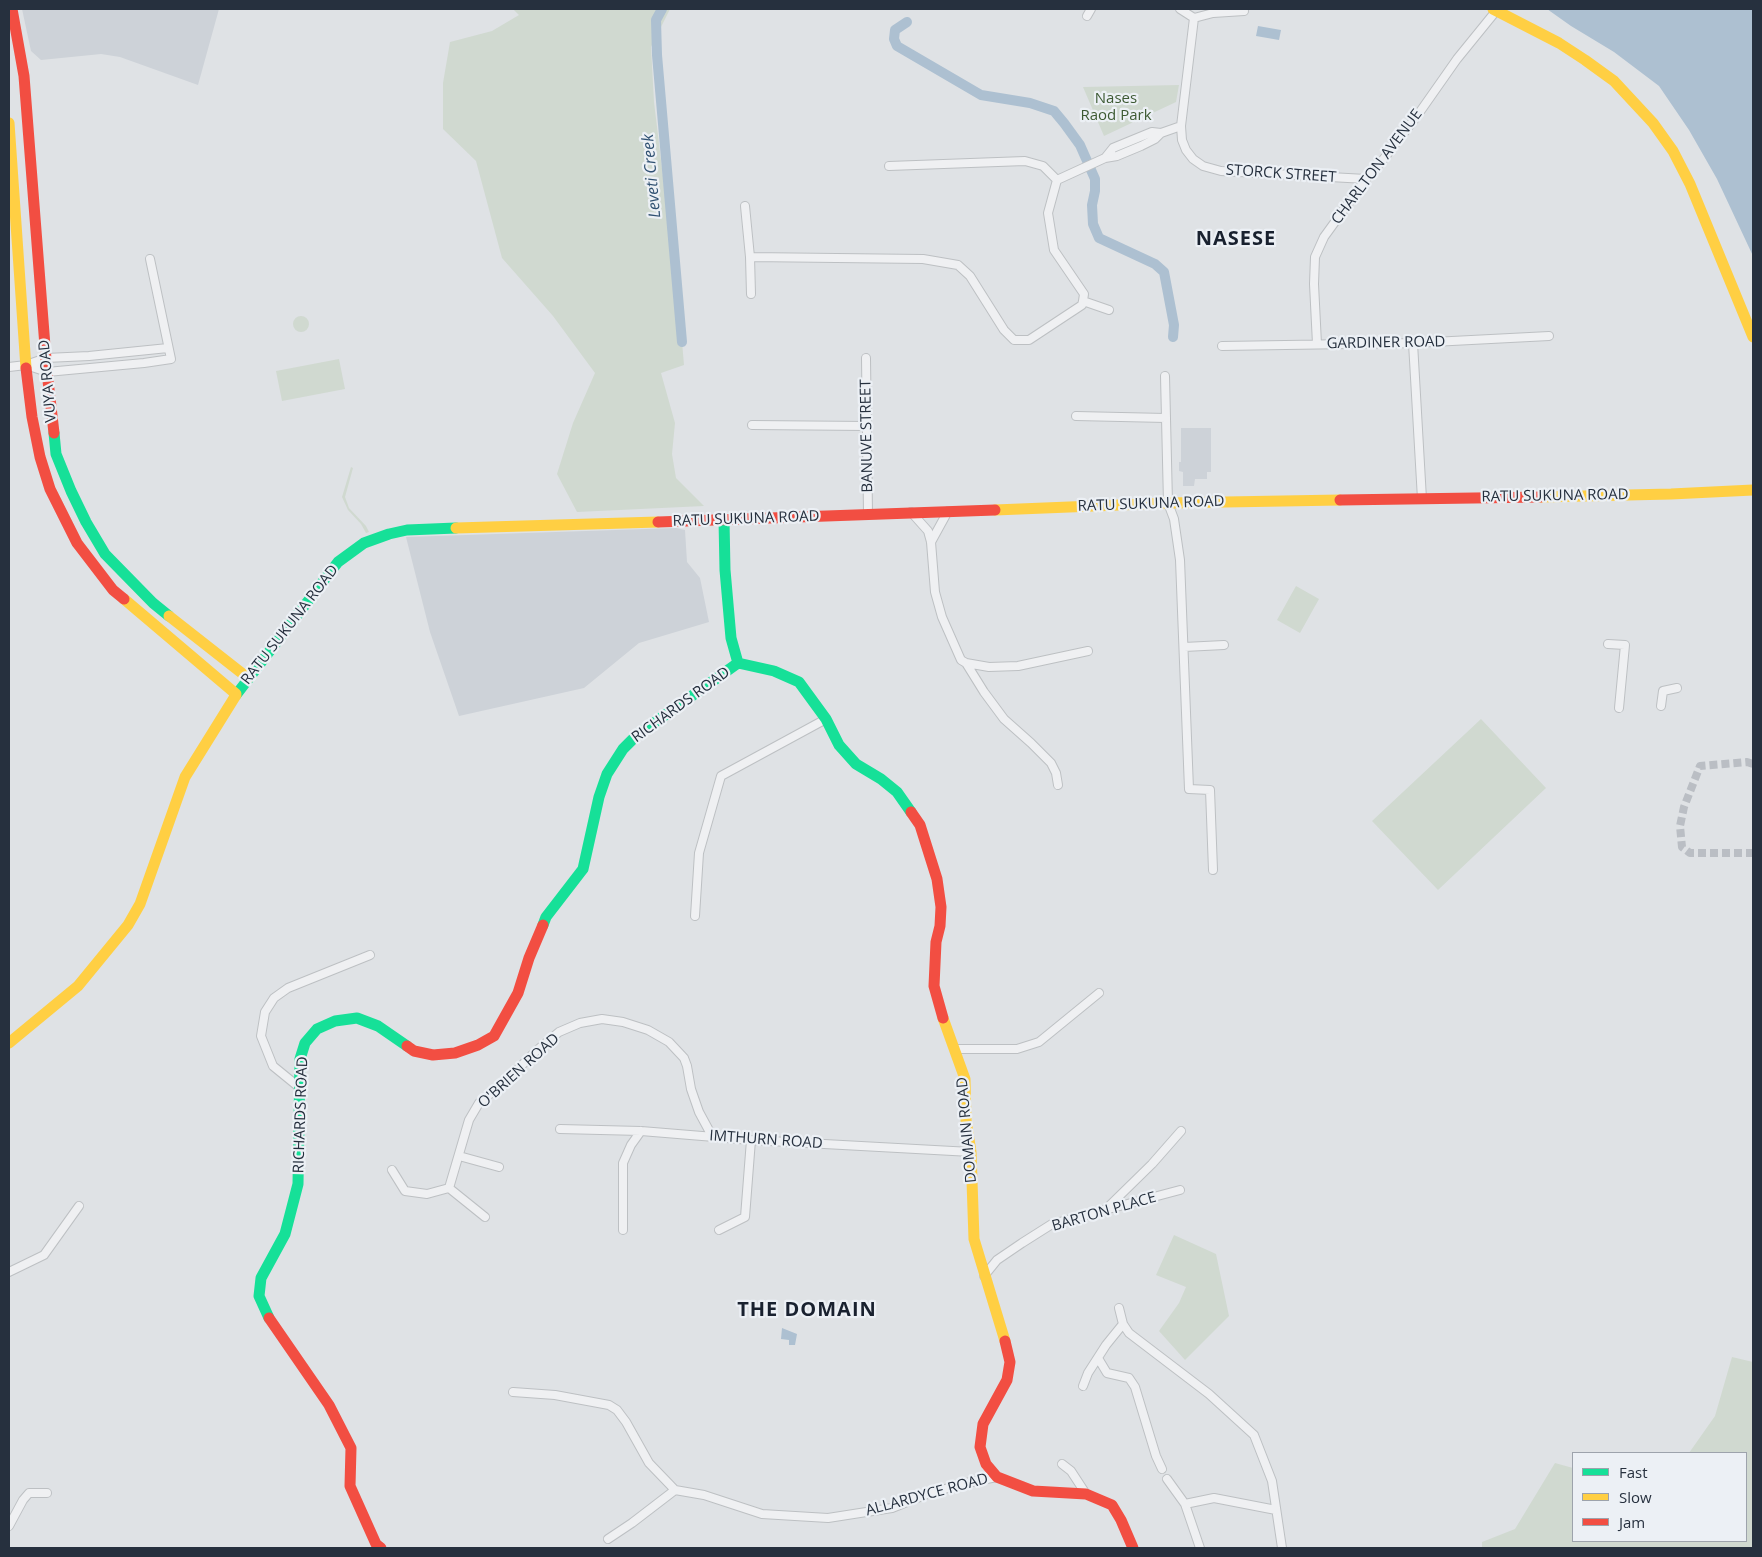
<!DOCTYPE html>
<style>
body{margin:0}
#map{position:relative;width:1762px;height:1557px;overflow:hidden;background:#dfe2e5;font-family:"Open Sans",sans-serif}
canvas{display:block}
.frame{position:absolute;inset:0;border:10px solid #26303e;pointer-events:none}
.legend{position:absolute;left:1572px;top:1452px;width:175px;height:90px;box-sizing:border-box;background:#ecf0f5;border:1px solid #9da3ac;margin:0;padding:6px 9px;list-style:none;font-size:15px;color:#26303e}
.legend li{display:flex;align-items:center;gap:10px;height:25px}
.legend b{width:25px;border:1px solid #9da3ac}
</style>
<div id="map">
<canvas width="1762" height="1557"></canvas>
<div class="frame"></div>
<ul class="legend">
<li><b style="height:6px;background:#16e098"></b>Fast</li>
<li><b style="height:6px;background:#ffcf43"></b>Slow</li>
<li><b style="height:6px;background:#f24e42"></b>Jam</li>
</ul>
</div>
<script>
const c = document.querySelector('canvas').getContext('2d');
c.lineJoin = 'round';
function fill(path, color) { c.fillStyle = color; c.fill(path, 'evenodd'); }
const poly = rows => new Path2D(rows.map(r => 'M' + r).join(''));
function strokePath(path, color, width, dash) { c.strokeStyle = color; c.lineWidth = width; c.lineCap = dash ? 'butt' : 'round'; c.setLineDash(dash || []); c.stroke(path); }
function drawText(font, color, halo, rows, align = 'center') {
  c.font = font + ' "Open Sans",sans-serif'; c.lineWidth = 4.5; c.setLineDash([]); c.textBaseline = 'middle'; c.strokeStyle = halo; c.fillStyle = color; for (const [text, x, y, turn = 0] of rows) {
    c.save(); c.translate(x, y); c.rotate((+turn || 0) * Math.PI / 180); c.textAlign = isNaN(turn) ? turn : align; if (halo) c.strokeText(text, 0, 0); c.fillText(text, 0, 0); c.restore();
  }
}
const built = poly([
 [22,9,219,9,198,85,120,57,101,54,41,60,31,51],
 [1181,428,1211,428,1211,472,1207,472,1207,479,1195,479,1194,486,1183,486,1183,472,1179,471,1179,462,1181,462],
 [676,528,685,530,687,562,700,578,709,622,639,643,584,688,459,716,430,632,406,537]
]);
const green = poly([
 [513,9,670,9,651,47,654,102,680,318,684,365,661,373,675,423,672,454,676,478,704,506,577,512,557,474,573,423,595,373,553,316,502,258,476,161,443,129,443,83,450,42,492,31,519,15],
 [1179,85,1176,102,1104,136,1083,87],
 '293 324a8 8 0 1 1 16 0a8 8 0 1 1-16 0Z',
 [339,359,345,389,282,401,276,371],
 [351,467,353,468,345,497,349,508,366,526,369,532,366,533,361,524,348,510,342,497],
 [1296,586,1319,599,1300,633,1277,620],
 [1481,719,1546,788,1438,890,1372,821],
 [1174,1235,1216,1254,1229,1316,1185,1360,1159,1331,1179,1303,1186,1287,1156,1275],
 [1732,1357,1753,1362,1753,1548,1482,1548,1482,1542,1515,1529,1555,1463,1573,1468,1573,1541,1746,1541,1746,1453,1689,1453,1715,1416]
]);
const water = poly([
 [1547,9,1753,9,1753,256,1717,179,1689,130,1659,86,1614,52,1571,26],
 [1258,26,1281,30,1279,40,1256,36],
 [782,1328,797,1334,795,1345,789,1345,789,1340,781,1339]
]);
const canal = poly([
 [662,9,656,20,657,55,682,342],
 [907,22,895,30,894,39,897,46,981,95,1030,103,1054,111,1064,123,1080,145,1095,179,1095,191,1092,205,1093,224,1099,238,1155,264,1164,272,1174,325,1173,337]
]);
const streetTunnel = poly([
 [1753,764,1747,762,1700,766,1684,807,1680,826,1682,847,1690,853,1753,853]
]);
const street = poly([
 [1180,9,1194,18,1213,13,1244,11],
 [1087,16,1091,9],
 [1194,18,1181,126,1182,140,1186,150,1193,159,1203,166,1221,171,1366,179],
 [1105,158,1113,148,1152,132,1161,133],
 [889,166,1025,161,1043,166,1057,180],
 [745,206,750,257],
 [751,294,750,257,923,259,958,265,970,276,1004,330,1014,340,1029,340,1082,305,1083,301,1084,294,1054,250,1048,213,1057,180,1105,158,1117,156,1141,146,1155,139,1161,133,1181,126],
 [1083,301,1109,310],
 [1413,343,1422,499],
 [1317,344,1314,284,1315,257,1324,237,1366,179,1382,161,1417,116,1457,59,1496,11],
 [1222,346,1413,343,1549,336],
 [866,358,868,514],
 [26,365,47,372,144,363,171,359,150,259],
 [9,367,26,365,46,358,89,356,168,348],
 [1165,376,1168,503,1174,519,1180,560,1189,789,1210,790,1213,870],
 [1076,416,1166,418],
 [752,425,867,426],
 [911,512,928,531,931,542,935,592,942,617,961,660,966,663,984,692,1004,719,1031,743,1051,763,1056,773,1058,785],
 [931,542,948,511],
 [1608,644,1625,645,1619,708],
 [1184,647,1224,645],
 [966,663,989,667,1018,666,1088,651],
 [1661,706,1663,691,1677,688],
 [695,916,699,853,721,776,826,719],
 [955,1049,1017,1049,1039,1042,1099,993],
 [300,1088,273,1066,261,1036,265,1012,274,998,288,988,370,955],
 [560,1129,641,1131,751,1140,971,1152],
 [459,1156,499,1167],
 [392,1170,405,1191,427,1194,449,1188],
 [1106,1209,1152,1164,1181,1131],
 [485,1217,449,1188,469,1120,479,1103,507,1080,536,1051,559,1032,580,1023,602,1019,623,1022,648,1030,669,1042,684,1058,687,1066,691,1089,699,1112,712,1136],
 [623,1230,623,1163,631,1145,641,1131],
 [719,1230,745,1217,751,1140],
 [9,1272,44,1255,79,1206],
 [984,1276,997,1260,1022,1243,1052,1224,1180,1190],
 [1119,1308,1123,1324,1129,1333,1209,1394,1254,1435,1272,1481,1282,1548],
 [1098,1358,1107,1373,1129,1378,1135,1387,1156,1456,1162,1469],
 [1083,1386,1088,1373,1106,1345,1123,1324],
 [513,1392,555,1395,609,1405,617,1410,626,1422,649,1463,675,1490],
 [1062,1464,1071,1471,1086,1494],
 [1167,1479,1185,1504,1200,1548],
 [1185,1504,1214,1498,1276,1510],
 [9,1526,23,1500,29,1493,47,1493],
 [608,1539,632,1523,675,1490,704,1495,762,1514,828,1518,892,1508,927,1494,966,1483,997,1477]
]);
const fast = poly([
 [54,433,56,454,71,491,86,522,105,554,153,603,169,616],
 [724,520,725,570,731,638,738,663,774,671,799,682,826,719,839,745,856,764,881,779,897,792,911,812],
 [236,695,338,562,364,543,389,534,407,530,456,528],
 [543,925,546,917,583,869,599,797,607,774,623,749,637,735,738,663],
 [269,1318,259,1296,261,1278,285,1234,298,1184,300,1059,305,1043,317,1029,335,1021,357,1018,378,1026,407,1046]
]);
const slow = poly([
 [1493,9,1559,43,1585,60,1614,81,1653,123,1673,151,1690,184,1753,337],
 [9,123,26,368],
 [1541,497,1671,494,1753,490],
 [995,510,1168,503,1340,500],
 [456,528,658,522],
 [124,599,236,694],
 [169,616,248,678],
 [943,1018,965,1079,966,1120,971,1152,974,1239,1005,1341],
 [9,1043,78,986,128,925,140,904,185,777,236,695]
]);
const jam = poly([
 [12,9,24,76,47,372,54,433],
 [26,368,32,417,40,457,50,489,77,543,113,590,124,599],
 [1340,500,1541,497],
 [658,522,995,510],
 [911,812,920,825,937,879,941,907,940,926,936,942,934,986,943,1018],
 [407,1046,414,1051,433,1055,455,1053,478,1045,494,1036,518,993,529,958,543,925],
 [269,1318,329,1405,351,1448,350,1486,376,1544,381,1548],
 [1005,1341,1010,1362,1007,1380,983,1424,980,1447,986,1464,997,1477,1033,1491,1086,1494,1112,1505,1121,1520,1133,1548]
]);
const parkNames = [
 ["Nases",1116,99],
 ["Raod Park",1116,116]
];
const streetNames = [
 ["CHARLTON AVENUE",1377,167,-53],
 ["STORCK STREET",1281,174,4],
 ["GARDINER ROAD",1386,343,-1],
 ["VUYA ROAD",48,381,-95],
 ["BANUVE STREET",867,436,-91],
 ["RATU SUKUNA ROAD",1555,496,-1],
 ["RATU SUKUNA ROAD",1151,504,-2],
 ["RATU SUKUNA ROAD",746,519,-2],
 ["RATU SUKUNA ROAD",290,625,-52],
 ["RICHARDS ROAD",681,705,-36],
 ["O'BRIEN ROAD",519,1071,-42],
 ["RICHARDS ROAD",301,1115,-88],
 ["DOMAIN ROAD",967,1130,-95],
 ["IMTHURN ROAD",766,1140,4],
 ["BARTON PLACE",1104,1212,-16],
 ["ALLARDYCE ROAD",927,1495,-15]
];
const waterNames = [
 ["Leveti Creek",652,176,-95]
];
const districtNames = [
 ["NASESE",1236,239],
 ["THE DOMAIN",807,1310]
];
fill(built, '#cdd2d8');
fill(green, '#d0d9d0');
fill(water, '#adc0d1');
strokePath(canal, '#adc0d1', 10);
strokePath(streetTunnel, '#babec4', 8, [8, 4]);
strokePath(street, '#bdc0c3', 10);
strokePath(street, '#eff0f2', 8);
strokePath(fast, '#16e098', 11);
strokePath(slow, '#ffcf43', 11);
strokePath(jam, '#f24e42', 11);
drawText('15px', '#3d5a33', '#ecf0f5', parkNames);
drawText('15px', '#26303e', '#ecf0f5', streetNames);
drawText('italic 16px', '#305172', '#ecf0f5', waterNames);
c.letterSpacing = '1px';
drawText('bold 20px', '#19212f', '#ecf0f5', districtNames);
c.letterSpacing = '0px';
</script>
